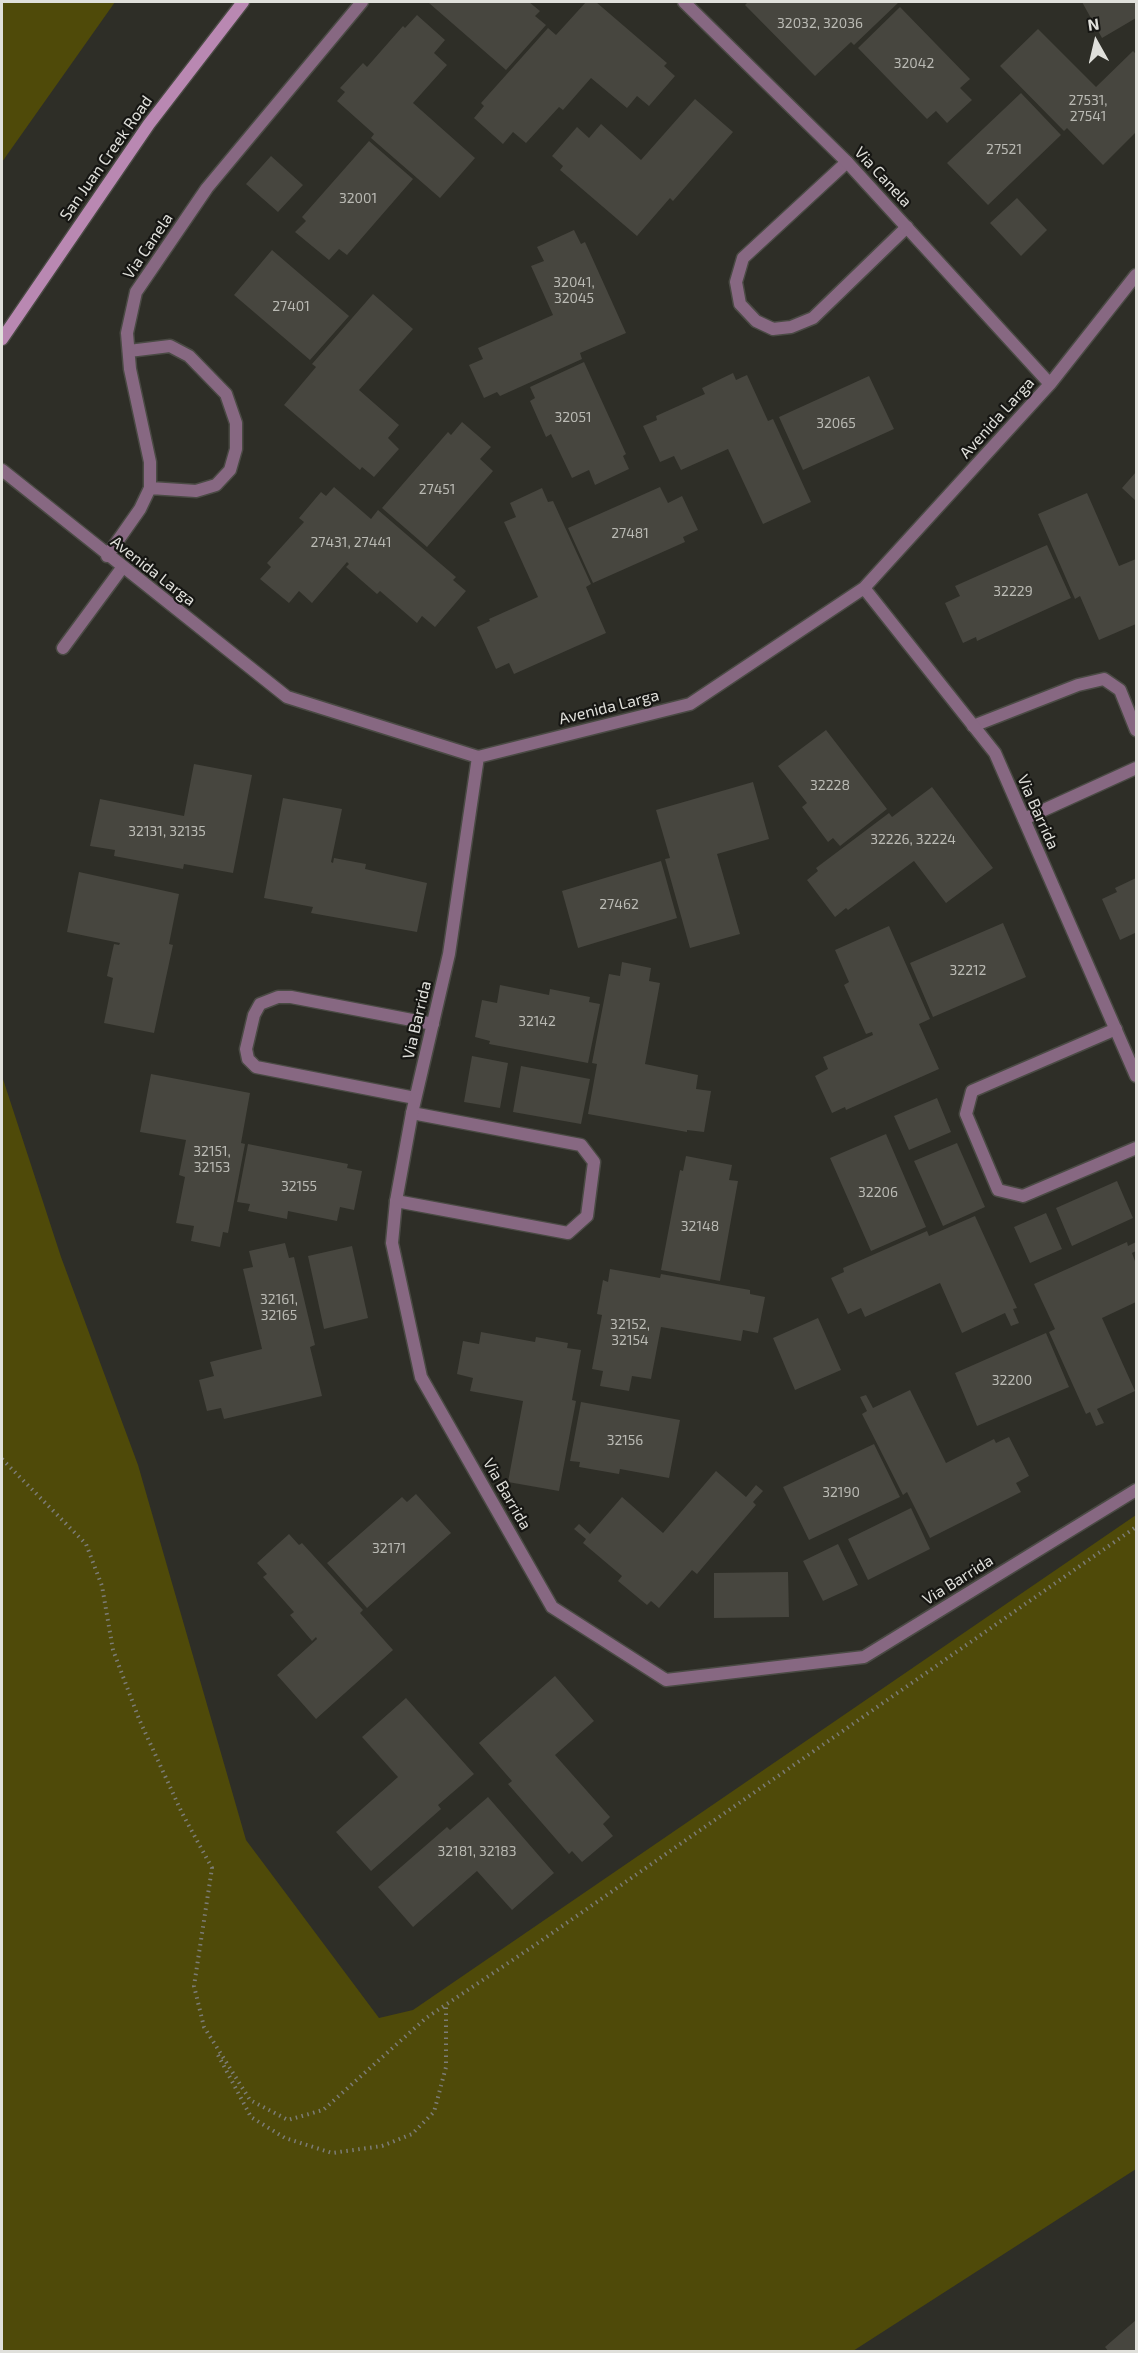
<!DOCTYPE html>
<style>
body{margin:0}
#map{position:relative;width:1138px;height:2353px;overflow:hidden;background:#2e2e27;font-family:"Exo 2",sans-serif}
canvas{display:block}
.frame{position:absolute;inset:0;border:3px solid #e0e0db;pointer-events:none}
.north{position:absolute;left:1066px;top:12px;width:60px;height:60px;-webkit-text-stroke:4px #161613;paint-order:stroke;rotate:352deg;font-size:16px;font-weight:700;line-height:24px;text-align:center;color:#e0e0db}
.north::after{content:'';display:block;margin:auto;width:21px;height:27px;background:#e0e0db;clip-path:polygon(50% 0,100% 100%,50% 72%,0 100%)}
</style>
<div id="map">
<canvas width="1138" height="2353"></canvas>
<div class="frame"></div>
<div class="north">N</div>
</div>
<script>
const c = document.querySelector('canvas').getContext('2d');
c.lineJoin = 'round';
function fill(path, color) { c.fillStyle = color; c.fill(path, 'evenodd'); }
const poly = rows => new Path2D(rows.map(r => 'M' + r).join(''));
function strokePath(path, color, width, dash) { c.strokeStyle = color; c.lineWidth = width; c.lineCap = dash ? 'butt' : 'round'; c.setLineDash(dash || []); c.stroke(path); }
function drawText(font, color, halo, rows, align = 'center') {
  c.font = font + ' "Exo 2",sans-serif'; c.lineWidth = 4.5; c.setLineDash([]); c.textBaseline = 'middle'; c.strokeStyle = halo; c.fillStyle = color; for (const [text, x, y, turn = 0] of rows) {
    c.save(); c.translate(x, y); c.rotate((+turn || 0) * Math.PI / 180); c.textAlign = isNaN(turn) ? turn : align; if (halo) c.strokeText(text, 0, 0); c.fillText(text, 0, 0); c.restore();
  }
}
const green = poly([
 [2,2,115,2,2,162],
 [2,1076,61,1257,138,1465,246,1840,379,2018,413,2010,1136,1515,1136,2169,853,2351,2,2351]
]);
const building = poly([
 [430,2,529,2,540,11,535,16,546,25,506,70,429,3],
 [586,2,596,2,667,63,664,66,675,76,649,106,637,96,627,108,591,78,563,110,559,107,526,143,513,132,503,144,474,118,484,106,481,103,548,28,556,35],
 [746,2,899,2,854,45,851,42,815,76,745,5,747,3],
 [1082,2,1136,2,1136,18,1102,38],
 [900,7,970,79,960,88,972,100,947,123,936,111,927,119,858,48],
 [417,15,445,40,434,53,447,65,413,103,475,158,440,198,371,138,374,134,337,101,345,92,340,88,363,63,367,67,403,26,405,28],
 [1038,29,1096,87,1133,51,1136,54,1136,132,1103,165,1067,128,1064,131,1000,66],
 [1021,93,1061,135,988,205,947,163],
 [695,99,733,132,673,201,670,198,637,236,560,170,563,166,552,156,577,127,589,138,601,124,641,160],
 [369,141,413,179,347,255,339,249,329,260,295,232,306,221,302,217],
 [271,156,303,185,278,212,246,184],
 [1017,198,1047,230,1021,256,990,223],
 [574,230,581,244,585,242,626,333,580,353,582,359,500,396,497,392,484,398,469,365,483,359,478,348,553,315,531,266,544,261,537,247],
 [272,250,349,316,310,360,234,295],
 [373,294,413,329,359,390,399,425,388,438,399,449,374,477,362,467,360,470,284,405,316,367,312,364],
 [584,362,626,454,623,456,629,469,595,485,589,470,572,478,551,434,546,437,530,401,535,398,530,387],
 [733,373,736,380,747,375,768,421,773,419,811,502,763,524,728,449,681,470,674,456,660,462,643,426,657,420,656,416,705,394,702,388],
 [869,376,894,429,803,470,779,417],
 [462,422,491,447,480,459,493,471,427,547,382,508,448,432,451,435],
 [1136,472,1136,501,1122,488],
 [334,487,371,519,378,510,456,577,453,580,466,591,435,627,422,616,417,623,380,591,377,594,346,567,349,564,347,562,312,603,299,591,289,603,260,579,271,567,267,563,304,522,299,518,321,492,326,496],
 [660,487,668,503,682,496,698,530,683,537,685,542,593,583,568,528],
 [542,488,548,502,553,501,591,584,586,587,606,633,514,674,509,663,496,669,477,627,490,621,489,619,538,597,504,522,516,517,510,503],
 [1087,493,1119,566,1136,559,1136,624,1099,640,1080,596,1075,599,1038,514],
 [1047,545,1071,598,977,641,976,637,963,643,945,603,960,596,955,586],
 [826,730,887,809,840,846,833,838,828,842,802,807,807,803,778,766],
 [194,764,252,775,233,873,184,864,183,869,114,856,115,850,90,846,100,799,184,816],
 [753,782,769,839,717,854,740,934,690,948,665,859,670,858,656,810],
 [932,787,993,868,946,903,914,861,848,910,846,908,835,917,807,880,818,871,816,868,889,813,892,817],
 [283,798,342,809,331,862,333,863,334,858,366,864,365,869,427,883,417,932,311,913,313,907,264,898],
 [661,861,677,918,578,948,562,891],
 [79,872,179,894,169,944,173,945,154,1033,104,1023,113,978,107,976,114,944,119,945,120,943,67,932],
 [1136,878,1136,937,1135,933,1120,940,1102,899,1117,892,1115,888],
 [1003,923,1026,977,933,1017,910,963],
 [889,926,930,1019,919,1024,939,1069,846,1110,845,1107,832,1113,815,1076,828,1069,823,1057,873,1035,872,1032,866,1034,844,985,849,982,835,950],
 [622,962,651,968,649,981,660,983,645,1064,698,1075,696,1089,711,1091,704,1132,687,1130,687,1132,588,1114,597,1064,592,1063,609,974,620,976],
 [500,985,549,995,550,989,590,997,589,1002,600,1004,588,1063,489,1044,490,1041,475,1037,482,1000,497,1003],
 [472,1056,508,1063,500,1108,464,1102],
 [521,1066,590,1079,581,1124,513,1112],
 [151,1074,250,1093,241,1143,245,1144,228,1233,223,1232,220,1247,191,1241,194,1226,176,1223,185,1177,179,1175,186,1140,140,1132],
 [937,1098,951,1132,909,1150,894,1116],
 [886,1134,926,1227,871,1251,830,1158],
 [957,1143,985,1207,943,1226,914,1161],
 [248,1144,348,1164,347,1168,362,1171,354,1210,340,1207,337,1221,288,1211,287,1219,248,1211,250,1204,237,1202],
 [686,1156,732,1165,729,1180,738,1181,720,1281,661,1270,680,1170,683,1171],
 [1117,1181,1133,1218,1072,1246,1056,1208],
 [1046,1213,1062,1249,1030,1263,1014,1227],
 [975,1216,1017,1308,1013,1309,1019,1323,1011,1326,1005,1313,962,1333,940,1283,865,1317,861,1308,848,1314,831,1278,844,1272,843,1268,927,1231,929,1236],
 [1127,1242,1128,1246,1136,1242,1136,1251,1132,1253,1136,1264,1136,1302,1102,1318,1135,1391,1097,1409,1104,1423,1096,1426,1090,1412,1086,1414,1049,1332,1055,1329,1034,1284],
 [285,1243,289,1258,294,1257,315,1345,310,1347,322,1396,224,1419,221,1408,207,1411,199,1380,214,1376,210,1362,262,1349,243,1269,253,1267,249,1251],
 [352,1246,368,1318,324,1329,308,1256],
 [610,1269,660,1278,661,1274,750,1290,750,1294,765,1297,758,1333,743,1330,741,1341,661,1327,651,1379,632,1376,629,1391,600,1386,603,1371,592,1369,602,1315,597,1314,603,1280,608,1282],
 [818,1318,841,1370,795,1390,773,1338],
 [481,1332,535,1342,536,1337,568,1343,567,1348,581,1350,572,1400,576,1401,559,1491,508,1482,523,1401,470,1391,473,1378,457,1374,463,1341,479,1344],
 [1046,1333,1069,1387,977,1426,955,1373],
 [910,1390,946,1463,994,1439,996,1443,1009,1437,1029,1476,1016,1483,1021,1492,930,1538,907,1492,903,1495,862,1414,867,1411,860,1397,866,1395,873,1408],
 [581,1402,680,1420,669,1478,620,1469,619,1474,579,1467,580,1462,570,1461],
 [874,1444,900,1497,809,1540,783,1487],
 [716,1471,746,1497,756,1485,763,1491,753,1502,756,1505,697,1574,692,1570,659,1608,651,1601,647,1605,618,1581,622,1576,583,1543,586,1539,574,1529,579,1524,590,1534,622,1497,663,1533],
 [416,1494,451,1533,367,1608,327,1563,402,1497,407,1502],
 [911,1508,930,1549,868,1580,848,1539],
 [289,1534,299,1545,302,1543,363,1610,360,1613,393,1650,316,1719,277,1675,317,1639,316,1637,312,1641,290,1615,294,1612,263,1577,267,1574,257,1563],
 [838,1544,858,1585,823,1601,803,1561],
 [788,1572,789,1617,714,1618,714,1573],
 [555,1676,594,1721,555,1755,610,1817,603,1824,613,1836,582,1862,572,1851,569,1854,508,1784,512,1781,479,1743],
 [406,1698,474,1774,438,1805,441,1809,371,1871,336,1832,398,1777,362,1737],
 [488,1797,554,1873,512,1910,477,1871,413,1927,378,1887,447,1827,450,1830],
 [1136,2320,1136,2352,1109,2352,1105,2347]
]);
const path = poly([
 [2,1459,86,1544,102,1586,113,1650,139,1719,182,1813,212,1868,194,1986,204,2027,250,2100,288,2120,323,2110,426,2018,535,1945,1136,1527],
 [218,2055,251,2117,285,2138,332,2153,382,2146,412,2134,434,2112,446,2067,446,2005]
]);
const lane = poly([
 [847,162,743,258,736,282,740,304,756,321,773,329,791,327,813,318,907,227],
 [63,648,122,568],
 [973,726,1078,685,1104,679,1120,690,1136,730],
 [1024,819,1136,768],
 [1116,1029,972,1091,966,1114,998,1190,1023,1196,1136,1148],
 [415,1098,256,1067,248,1059,246,1049,254,1015,260,1004,278,997,291,997,433,1024],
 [396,1201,568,1233,587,1216,594,1162,581,1145,412,1113]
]);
const street = poly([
 [684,2,847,162,1050,384],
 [129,351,170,346,189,356,226,394,236,423,236,449,230,470,216,485,196,491,150,488],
 [2,470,287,697,478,757,690,704,864,588,1050,384,1136,275],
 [107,556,140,509,150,488,150,462,130,369,127,333,136,292,207,188,362,2],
 [864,588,995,753,1136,1076],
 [478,757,449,954,412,1113,396,1201,392,1243,421,1377,552,1607,666,1680,864,1657,1136,1490]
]);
const secondary = poly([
 [2,339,149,124,243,2]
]);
const numberNames = [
 ["32032, 32036",820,23],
 ["32042",914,63],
 ["27531,",1088,100],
 ["27541",1088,116],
 ["27521",1004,149],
 ["32001",358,198],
 ["32041,",574,282],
 ["32045",574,298],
 ["27401",291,306],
 ["32051",573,417],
 ["32065",836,423],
 ["27451",437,489],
 ["27481",630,533],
 ["27431, 27441",351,542],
 ["32229",1013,591],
 ["32228",830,785],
 ["32131, 32135",167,831],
 ["32226, 32224",913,839],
 ["27462",619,904],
 ["32212",968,970],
 ["32142",537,1021],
 ["32151,",212,1151],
 ["32153",212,1167],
 ["32155",299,1186],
 ["32206",878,1192],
 ["32148",700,1226],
 ["32161,",279,1299],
 ["32165",279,1315],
 ["32152,",630,1324],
 ["32154",630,1340],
 ["32200",1012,1380],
 ["32156",625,1440],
 ["32190",841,1492],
 ["32171",389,1548],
 ["32181, 32183",477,1851]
];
const streetNames = [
 ["San Juan Creek Road",106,158,-55],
 ["Via Canela",883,177,47],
 ["Via Canela",148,246,-56],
 ["Avenida Larga",997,418,-48],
 ["Avenida Larga",153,571,38],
 ["Avenida Larga",609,707,-14],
 ["Via Barrida",1038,812,66],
 ["Via Barrida",417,1020,-77],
 ["Via Barrida",507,1494,60],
 ["Via Barrida",958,1580,-32]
];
fill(green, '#4f4a09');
fill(building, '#47463f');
strokePath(lane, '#4a4a44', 15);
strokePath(street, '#4a4a44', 15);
strokePath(secondary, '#4a4a44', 15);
strokePath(path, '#7c7c76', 4, [1.5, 4.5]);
strokePath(lane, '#876882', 12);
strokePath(street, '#876882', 12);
strokePath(secondary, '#b988b2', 12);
drawText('14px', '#babab4', null, numberNames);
drawText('16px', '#e0e0db', '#161613', streetNames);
</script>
